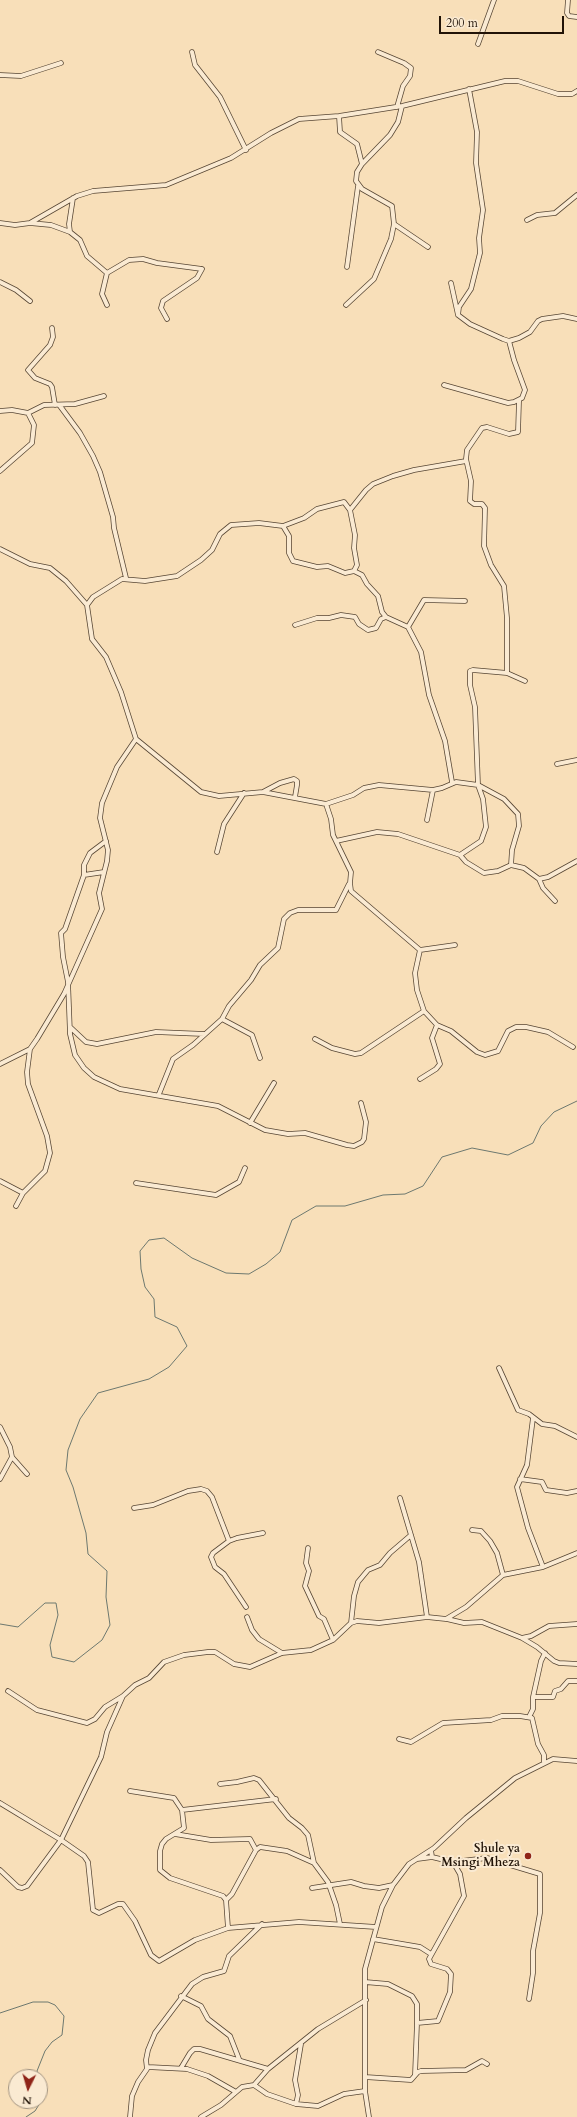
<!DOCTYPE html>
<style>
body{margin:0}
#map{position:relative;width:577px;height:2117px;overflow:hidden;background:#f8dfb9;font-family:Cardo,serif}
canvas{display:block}
.north{position:absolute;left:8px;top:2069px;width:40px;height:40px;box-sizing:border-box;background:#faead2;border:1px solid #a39481;border-radius:50%;rotate:185deg;font-size:11px;font-weight:700;line-height:16px;text-align:center;color:#211307}
.north::after{content:'';display:block;margin:auto;width:14px;height:18px;background:#8f2418;clip-path:polygon(50% 0,100% 100%,50% 72%,0 100%)}
.scale{position:absolute;left:439px;top:16px;width:125px;height:18px;box-sizing:border-box;border:2px solid #211307;border-top:0;padding-left:5px;font-size:12px;line-height:14px;white-space:nowrap;color:#211307;-webkit-text-stroke:3px #faead2;paint-order:stroke}
</style>
<div id="map">
<canvas width="577" height="2117"></canvas>
<div class="north">N</div>
<div class="scale">200 m</div>
</div>
<script>
const c = document.querySelector('canvas').getContext('2d');
c.lineJoin = 'round';
const poly = rows => new Path2D(rows.map(r => 'M' + r).join(''));
function strokePath(path, color, width, dash) { c.strokeStyle = color; c.lineWidth = width; c.lineCap = dash ? 'butt' : 'round'; c.setLineDash(dash || []); c.stroke(path); }
function drawText(font, color, halo, rows, align = 'center') {
  c.font = font + ' Cardo,serif'; c.lineWidth = 4; c.setLineDash([]); c.textBaseline = 'middle'; c.strokeStyle = halo; c.fillStyle = color; for (const [text, x, y, turn = 0] of rows) {
    c.save(); c.translate(x, y); c.rotate((+turn || 0) * Math.PI / 180); c.textAlign = isNaN(turn) ? turn : align; if (halo) c.strokeText(text, 0, 0); c.fillText(text, 0, 0); c.restore();
  }
}
const stream = poly([
 [0,1624,18,1627,45,1603,56,1603,58,1615,50,1645,52,1657,74,1662,102,1640,110,1625,106,1597,107,1571,88,1554,86,1533,73,1487,66,1470,68,1450,80,1419,98,1393,149,1379,169,1367,187,1346,177,1327,155,1317,154,1299,145,1287,141,1269,140,1251,149,1240,164,1238,192,1258,226,1273,249,1274,266,1264,280,1252,292,1220,316,1206,345,1206,383,1195,405,1194,423,1186,442,1157,472,1148,508,1155,533,1143,541,1126,554,1112,577,1101],
 [0,2013,33,2002,48,2002,55,2005,64,2016,62,2035,52,2042,45,2051,37,2071,39,2077],
 [26,2117,35,2111,40,2103,40,2080]
]);
const minor = poly([
 [568,0,567,13,569,16,577,17],
 [478,44,494,0],
 [192,52,195,65,220,97,246,150],
 [378,52,404,63,411,68,410,76,403,86,397,107],
 [0,75,21,76,61,63],
 [402,106,398,122,390,135,362,164,357,172,356,181,362,189,392,206,394,224,428,247],
 [339,116,340,132,357,144,362,164],
 [527,220,537,215,555,213,577,195],
 [0,223,15,225,30,223,77,196,93,191,166,185,231,158,271,133,299,119,339,116,402,106,505,81,518,81,558,94,572,94,577,91],
 [30,223,51,225,70,232,80,240,87,256,107,273,129,260,143,259,157,263,202,269],
 [70,232,69,224,73,198],
 [347,267,358,186],
 [107,273,102,294,107,305],
 [0,282,16,290,30,301],
 [451,283,458,315,470,324,503,339,509,341,519,338,530,332,538,321,542,319,563,316,577,319],
 [346,305,374,279,391,239,394,224],
 [458,315,459,307,471,289,480,253,479,238,483,210,476,163,477,132,469,89],
 [167,319,161,308,163,301,197,278,202,269],
 [52,328,53,337,50,345,28,370,35,378,50,384,52,387,55,405],
 [444,385,508,403,514,402,522,398,525,390,514,360,509,341],
 [60,406,80,433,93,456,100,472,113,517,114,528,126,578],
 [0,411,12,410,28,413,44,405,75,404,104,396],
 [0,471,32,443,34,425,28,413],
 [283,526,304,518,317,509,344,502,350,510],
 [0,549,30,564,50,568,66,581,87,605,92,639,106,657,121,692,136,739,201,792,219,796,263,792,326,804,331,819,333,835,351,872,350,883,351,891,420,950],
 [354,571,362,575,367,584,378,596,382,612,386,617],
 [87,605,93,597,122,579,145,581,177,576,201,560,212,550,220,534,231,525,259,523,283,526,289,536,289,553,293,561,317,567,328,566,345,573,354,571,357,565,354,548,355,535,350,510,366,490,373,484,393,476,414,470,466,461],
 [295,625,317,618,329,618,341,615,355,617,359,624,368,630,376,628,381,619,386,617,408,627,421,652,429,695,445,741,452,782],
 [408,627,424,600,465,601],
 [507,673,507,618,504,586,491,565,484,546,485,508,482,504,474,504,470,501,471,481,466,459,467,450,482,428,487,427,509,434,518,432,519,401],
 [557,764,577,760],
 [263,792,280,783,294,779,297,781,297,785,295,797],
 [326,804,353,795,364,788,379,785,433,790,442,788,456,782,478,785,504,799,518,814,519,826,512,850,511,865],
 [427,820,433,790],
 [336,841,377,832,398,834,460,855,466,862,484,873,498,871,511,865,524,868,539,879,548,877,577,861],
 [217,852,224,824,244,793],
 [460,855,481,841,486,827,483,799,478,785,475,707,470,685,470,671,473,670,507,673,525,681],
 [104,872,84,875,65,929,61,933,63,957,68,982,70,1034,75,1055,84,1068,94,1077,120,1089,218,1106,265,1130,288,1134,305,1133,347,1145,354,1146,362,1142,364,1139,366,1122,361,1103],
 [84,875,84,865,90,853,106,841],
 [539,879,543,888,555,901],
 [420,950,415,973,417,990,424,1011,437,1025,451,1031,477,1052,485,1055,498,1051,508,1031,516,1027,526,1027,548,1032,573,1047],
 [420,950,455,945],
 [222,1019,252,1035,260,1058],
 [70,1027,86,1042,97,1044,156,1032,204,1034],
 [315,1039,332,1048,355,1054,361,1053,424,1011],
 [0,1064,30,1049,37,1039,64,994,102,909,99,893,107,861,108,850,100,818,102,803,117,767,136,739],
 [420,1079,436,1069,440,1064,432,1038,437,1025],
 [159,1094,173,1059,193,1045,222,1019,229,1006,251,980,260,965,278,948,284,919,290,913,298,910,336,910,349,884],
 [250,1123,274,1083],
 [0,1181,23,1193],
 [136,1183,216,1195,239,1182,245,1168],
 [16,1206,23,1193,45,1171,50,1153,47,1136,28,1084,27,1072,30,1049],
 [499,1368,518,1410,529,1414,542,1424,555,1426,577,1437],
 [533,1418,527,1465,517,1487,528,1528,543,1567],
 [0,1427,10,1447,12,1457,0,1479],
 [12,1457,27,1474],
 [520,1479,542,1482,546,1490,567,1493,577,1491],
 [400,1498,419,1562,427,1617],
 [134,1508,153,1505,188,1491,201,1489,207,1491,212,1497,229,1541],
 [472,1530,481,1531,490,1541,497,1553,503,1575],
 [308,1548,306,1563,309,1571,305,1586,319,1616,324,1619,333,1640],
 [246,1607,224,1574,215,1567,211,1557,213,1553,229,1541,237,1538,263,1533],
 [247,1617,252,1630,259,1639,282,1653],
 [447,1619,464,1623,482,1622,522,1638,531,1636,549,1626,577,1624],
 [351,1623,354,1596,358,1582,368,1570,380,1565,390,1553,411,1535],
 [522,1638,537,1647,554,1661,559,1663,577,1664],
 [8,1691,37,1710,87,1723,95,1719,105,1707,123,1696,135,1685,149,1678,164,1662,184,1655,208,1652,215,1652,234,1664,250,1667,282,1653,311,1650,333,1640,351,1623,357,1621,379,1623,427,1617,446,1619,466,1607,503,1575,543,1567,577,1553],
 [533,1697,553,1697,555,1691,561,1689,568,1681,577,1681],
 [529,1717,533,1709,533,1697,541,1661,545,1653],
 [399,1739,411,1742,443,1723,491,1720,502,1716,520,1716,532,1718,538,1744,544,1755,544,1762],
 [220,1784,237,1782,254,1778,259,1780,289,1818,302,1828,308,1835,314,1863,328,1882,336,1905,340,1924],
 [130,1791,174,1798,182,1810,276,1799],
 [0,1803,61,1840,84,1856,88,1862,93,1910,99,1913,118,1904,123,1904,135,1921,151,1955,159,1961,195,1940,228,1928,299,1922,376,1927],
 [182,1810,184,1828,166,1839,162,1844,160,1851,160,1870,170,1878,223,1896,226,1900,228,1928],
 [175,1834,211,1840,250,1839,256,1850],
 [417,1859,432,1857],
 [453,1862,487,1858,540,1874,540,1913,533,1951,533,1973,529,1999],
 [0,1870,18,1887,22,1888,27,1886,61,1840,101,1757,107,1732,123,1696],
 [312,1888,351,1882,364,1886,379,1888,393,1885],
 [226,1900,232,1894,256,1850,260,1847,287,1851,314,1863],
 [373,1939,420,1947,431,1954],
 [365,1982,388,1984,412,1996,417,2004,417,2023],
 [181,1996,201,2006,208,2019,230,2036,239,2059],
 [148,2067,187,2069,208,2076,236,2092],
 [181,2068,190,2053,194,2049,200,2049,268,2069],
 [415,2075,417,2023,438,2021,450,1992,451,1974,447,1969,431,1964,429,1959,464,1896,460,1874,453,1862,432,1857,431,1850],
 [365,2077,411,2080,418,2072,421,2071,466,2070,482,2061,487,2064],
 [254,2085,267,2094,296,2104,318,2106,344,2094,365,2091],
 [296,2104,298,2095,295,2080,301,2044],
 [130,2117,132,2096,138,2082,147,2069,146,2060,148,2050,155,2033,192,1984,203,1977,224,1971,229,1956,262,1924],
 [201,2117,221,2105,242,2087,254,2085,268,2069,318,2029,366,2000],
 [369,2117,365,2091,365,1969,382,1907,393,1885,409,1864,434,1848,466,1818,515,1778,553,1759,577,1761]
]);
const markers = [
 [528,1856,4,"#8f2418"]
];
const poiNames = [
 ["Shule ya",520,1849],
 ["Msingi Mheza",520,1863]
];
strokePath(stream, '#6d786f', 1);
strokePath(minor, '#574634', 5.5);
strokePath(minor, '#faead2', 4);
for (const [x, y, r, color] of markers) { const dot = new Path2D(); dot.arc(x, y, r, 0, 2 * Math.PI); c.fillStyle = color; c.fill(dot); strokePath(dot, '#faead2', 1.5); }
drawText('bold 12px', '#211307', '#faead2', poiNames, 'right');
</script>
